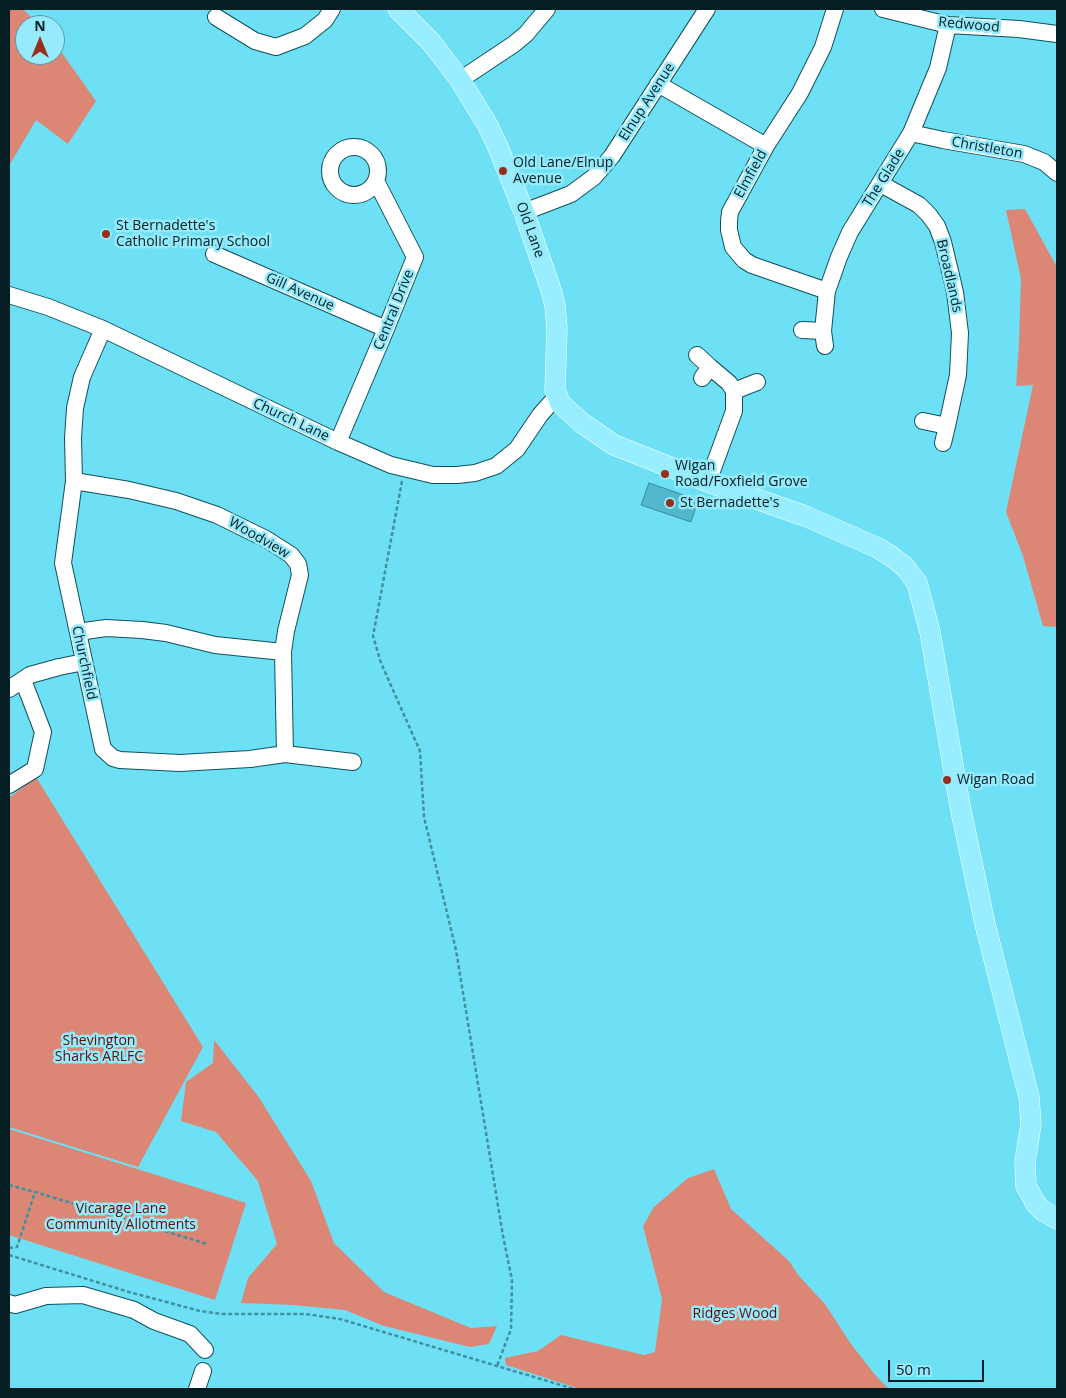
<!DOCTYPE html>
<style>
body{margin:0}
#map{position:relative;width:1066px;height:1398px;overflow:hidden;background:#6ee0f6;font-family:"Open Sans",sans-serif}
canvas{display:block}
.frame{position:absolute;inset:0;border:10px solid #051e23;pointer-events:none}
.north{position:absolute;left:15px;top:15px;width:50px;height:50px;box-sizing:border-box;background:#95eafc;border:1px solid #5b98a5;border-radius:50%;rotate:0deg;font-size:14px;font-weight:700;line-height:20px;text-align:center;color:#051e23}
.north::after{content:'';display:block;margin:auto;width:18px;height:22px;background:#972e1c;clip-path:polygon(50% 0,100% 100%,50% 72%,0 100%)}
.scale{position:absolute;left:888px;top:1360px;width:96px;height:22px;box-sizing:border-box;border:2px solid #051e23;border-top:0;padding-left:6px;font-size:15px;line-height:18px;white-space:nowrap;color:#051e23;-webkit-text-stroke:4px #95eafc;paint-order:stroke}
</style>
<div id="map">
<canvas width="1066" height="1398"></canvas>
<div class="frame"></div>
<div class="north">N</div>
<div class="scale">50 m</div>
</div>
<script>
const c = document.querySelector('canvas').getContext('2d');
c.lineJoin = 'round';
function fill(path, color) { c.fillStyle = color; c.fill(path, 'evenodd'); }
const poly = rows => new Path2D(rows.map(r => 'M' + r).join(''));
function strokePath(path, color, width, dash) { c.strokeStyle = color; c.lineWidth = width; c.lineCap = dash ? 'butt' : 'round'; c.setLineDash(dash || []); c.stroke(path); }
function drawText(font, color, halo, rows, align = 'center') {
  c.font = font + ' "Open Sans",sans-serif'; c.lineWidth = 5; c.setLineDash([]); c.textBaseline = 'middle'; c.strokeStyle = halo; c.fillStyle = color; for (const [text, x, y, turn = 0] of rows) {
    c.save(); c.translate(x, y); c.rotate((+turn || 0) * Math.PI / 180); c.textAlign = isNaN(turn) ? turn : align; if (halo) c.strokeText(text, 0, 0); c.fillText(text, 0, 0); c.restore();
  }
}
const green = poly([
 [9,9,23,9,39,25,25,25,25,55,55,55,55,43,96,101,68,144,36,120,9,166],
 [1025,209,1057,267,1057,627,1043,626,1023,556,1006,512,1033,385,1016,386,1019,344,1021,279,1006,210],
 [36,777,203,1047,138,1167,9,1127,9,798],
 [214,1040,258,1096,311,1181,334,1243,384,1292,471,1328,497,1326,489,1344,470,1347,384,1326,345,1310,293,1305,241,1303,248,1278,277,1244,258,1181,216,1132,181,1121,186,1082,213,1063],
 [9,1129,246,1203,215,1300,9,1235],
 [714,1169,731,1209,789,1261,799,1276,825,1304,851,1344,876,1376,889,1389,580,1389,506,1365,505,1358,538,1351,561,1335,644,1355,655,1352,662,1299,643,1226,654,1207,688,1178]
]);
const building = poly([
 [649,483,698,500,691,522,641,505,649,483]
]);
const path = poly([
 [402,481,373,636,381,663,420,751,424,817,456,950,503,1236,512,1280,511,1329,497,1366],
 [9,1185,35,1192],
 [9,1248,17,1247,35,1192,207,1244],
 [9,1255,129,1292,200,1311,222,1314,306,1314,340,1319,574,1389]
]);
const minor = poly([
 [883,9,948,25,1019,29,1057,34],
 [216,17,255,41,276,47,305,36,325,20,332,9],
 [460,80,514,44,526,34,547,9],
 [658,84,766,146],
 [911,133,943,140,1024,154,1044,162,1057,173],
 '330 171a24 24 0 1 1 48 0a24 24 0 1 1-48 0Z',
 [881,184,919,205,929,215,937,226,943,242,955,292,960,333,958,375,947,426],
 [524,212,571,194,594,177,612,156,707,9],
 [214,254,386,329],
 [827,291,752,265,744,260,733,247,729,230,729,221,730,212,766,146,800,93,823,47,835,9],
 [9,295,48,307,103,329,338,442,391,465,433,475,457,475,475,473,496,466,517,449,540,415,556,397],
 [103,329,82,377,75,408,73,438,74,481,63,563,103,749,113,758,120,760,180,763,250,759,285,754,353,762],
 [802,330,823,331,825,346],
 [823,331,827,291,839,257,850,232,911,133,938,68,948,25],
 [697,355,710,367,702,378],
 [710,367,729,383,734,391,757,382],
 [923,421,947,426,943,443],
 [338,442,386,329,415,257,376,181],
 [74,481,129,490,176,501,217,515,266,539,291,555,298,564,300,575,286,631,283,652,215,645,166,633,142,630,106,628,78,632],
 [708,482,734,411,734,391],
 [283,652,285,754],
 [9,689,30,675,59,667,84,662],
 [9,785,35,769,43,732,23,680],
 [9,1303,15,1305,46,1296,83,1295,134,1310,154,1321,190,1334,205,1350],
 [197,1389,203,1371]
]);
const major = poly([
 [398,9,431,42,460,80,487,124,498,147,524,212,551,290,555,305,557,328,555,390,560,403,582,423,614,445,708,482,805,516,878,548,891,556,905,567,917,583,930,632,960,806,985,924,1029,1097,1031,1124,1025,1162,1026,1186,1036,1204,1043,1211,1057,1219]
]);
const markers = [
 [503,171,5,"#972e1c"],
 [106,234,5,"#972e1c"],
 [665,474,5,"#972e1c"],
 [670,503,5,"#972e1c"],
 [947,780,5,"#972e1c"]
];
const streetNames = [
 ["Redwood",969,25,5],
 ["Elnup Avenue",647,102,-57],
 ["Christleton",987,148,10],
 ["Elmfield",751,174,-61],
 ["The Glade",884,178,-58],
 ["Old Lane",530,230,70],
 ["Broadlands",949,276,77],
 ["Gill Avenue",300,292,24],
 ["Central Drive",394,310,-68],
 ["Church Lane",291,420,25],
 ["Woodview",259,538,30],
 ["Churchfield",84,663,78]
];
const poiNames = [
 ["Old Lane/Elnup",513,163],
 ["Avenue",513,179],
 ["St Bernadette's",116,226],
 ["Catholic Primary School",116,242],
 ["Wigan",675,466],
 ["Road/Foxfield Grove",675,482],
 ["St Bernadette's",680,503],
 ["Wigan Road",957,780]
];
const parkNames = [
 ["Shevington",99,1041],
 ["Sharks ARLFC",99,1057],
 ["Vicarage Lane",121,1209],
 ["Community Allotments",121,1225],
 ["Ridges Wood",735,1314]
];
fill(green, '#dc8776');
fill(building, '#54b8cc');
strokePath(building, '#348d9e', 1);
strokePath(minor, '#0e515c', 18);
strokePath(major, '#fff', 21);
strokePath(path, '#428f9e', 2.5, [4, 2.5]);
strokePath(minor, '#fff', 16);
strokePath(major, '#98eefe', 20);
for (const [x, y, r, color] of markers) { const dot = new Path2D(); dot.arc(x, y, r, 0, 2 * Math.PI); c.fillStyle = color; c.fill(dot); strokePath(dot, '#95eafc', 2); }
drawText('14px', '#051e23', '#95eafc', streetNames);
drawText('14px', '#051e23', '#95eafc', poiNames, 'left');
drawText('14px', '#5f0e03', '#95eafc', parkNames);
</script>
